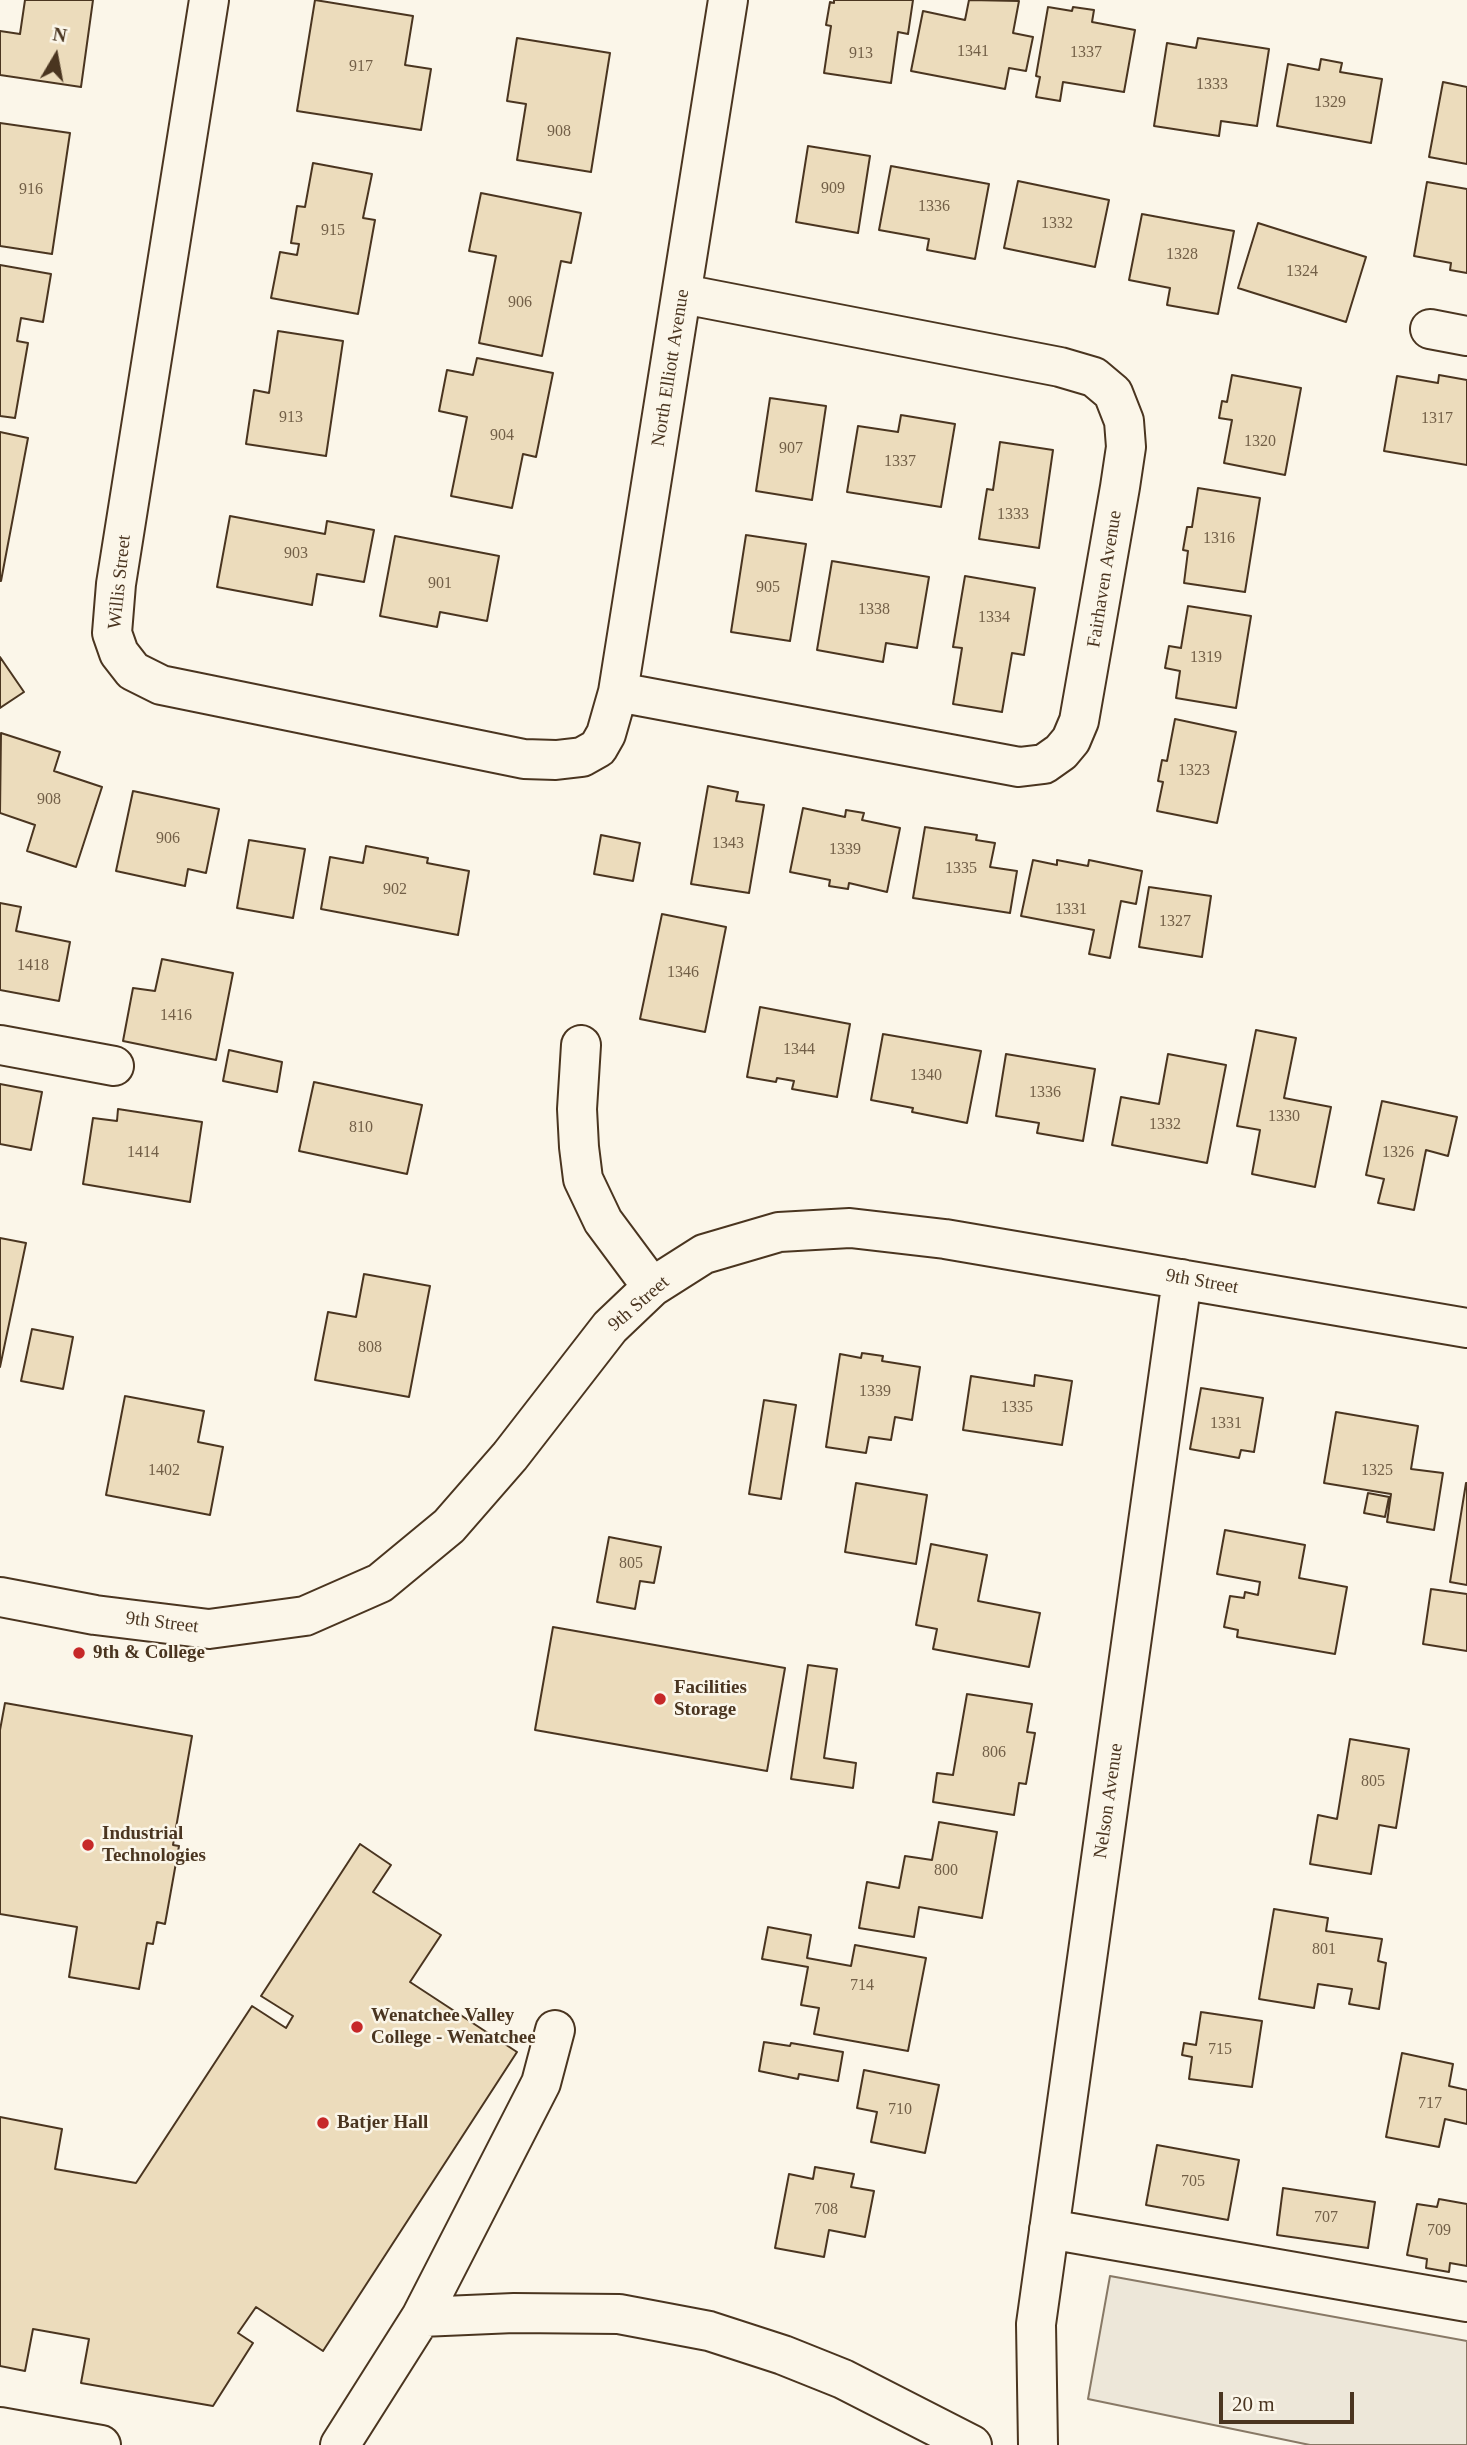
<!DOCTYPE html>
<style>
body{margin:0}
#map{position:relative;width:1467px;height:2445px;overflow:hidden;background:#fbf6e9;font-family:"Times New Roman",serif}
canvas{display:block}
.north{position:absolute;left:21px;top:21px;width:70px;height:70px;-webkit-text-stroke:5px #fbf6e9;paint-order:stroke;rotate:10deg;font-size:19px;font-weight:700;line-height:28px;text-align:center;color:#4a3520}
.north::after{content:'';display:block;margin:auto;width:24px;height:32px;background:#4a3520;clip-path:polygon(50% 0,100% 100%,50% 72%,0 100%)}
.scale{position:absolute;left:1219px;top:2392px;width:135px;height:32px;box-sizing:border-box;border:4px solid #4a3520;border-top:0;padding-left:9px;font-size:21px;line-height:24px;white-space:nowrap;color:#4a3520;-webkit-text-stroke:5px #fbf6e9;paint-order:stroke}
</style>
<div id="map">
<canvas width="1467" height="2445"></canvas>
<div class="north">N</div>
<div class="scale">20 m</div>
</div>
<script>
const c = document.querySelector('canvas').getContext('2d');
c.lineJoin = 'round';
function fill(path, color) { c.fillStyle = color; c.fill(path, 'evenodd'); }
const poly = rows => new Path2D(rows.map(r => 'M' + r).join(''));
function strokePath(path, color, width, dash) { c.strokeStyle = color; c.lineWidth = width; c.lineCap = dash ? 'butt' : 'round'; c.setLineDash(dash || []); c.stroke(path); }
function drawText(font, color, halo, rows, align = 'center') {
  c.font = font + ' "Times New Roman",serif'; c.lineWidth = 5; c.setLineDash([]); c.textBaseline = 'middle'; c.strokeStyle = halo; c.fillStyle = color; for (const [text, x, y, turn = 0] of rows) {
    c.save(); c.translate(x, y); c.rotate((+turn || 0) * Math.PI / 180); c.textAlign = isNaN(turn) ? turn : align; if (halo) c.strokeText(text, 0, 0); c.fillText(text, 0, 0); c.restore();
  }
}
const parking = poly([
 [1110,2276,1467,2341,1467,2445,1310,2445,1088,2399,1110,2276]
]);
const building = poly([
 [25,0,93,0,81,87,0,75,0,31,20,34,25,0],
 [315,0,413,16,405,65,431,69,421,130,297,111,315,0],
 [834,0,913,0,908,34,898,32,891,83,824,73,831,26,826,25,830,2,834,3,834,0],
 [969,0,1019,1,1013,33,1033,37,1026,71,1009,68,1005,89,911,71,923,11,965,20,969,0],
 [1048,7,1072,11,1073,7,1094,10,1092,22,1135,30,1124,92,1063,82,1060,101,1036,97,1040,77,1036,76,1048,7],
 [517,38,610,53,591,172,517,160,526,104,507,101,517,38],
 [1198,38,1269,49,1257,126,1221,121,1219,136,1154,126,1167,43,1196,48,1198,38],
 [1321,59,1342,63,1340,72,1382,79,1371,143,1277,126,1288,64,1319,70,1321,59],
 [1443,82,1467,87,1467,164,1429,157,1443,82],
 [0,123,70,133,52,254,0,246,0,123],
 [808,146,870,156,858,233,796,222,808,146],
 [313,163,372,174,363,218,375,220,358,314,271,298,280,252,297,255,299,244,291,243,297,206,305,207,313,163],
 [891,166,989,184,975,259,927,250,929,239,879,230,891,166],
 [1018,181,1109,200,1095,267,1004,248,1018,181],
 [1427,182,1467,189,1467,273,1450,270,1451,263,1414,256,1427,182],
 [481,193,581,213,571,263,561,261,542,356,479,343,496,256,469,251,481,193],
 [1142,214,1234,231,1218,314,1167,305,1170,288,1129,280,1142,214],
 [1258,223,1366,257,1346,322,1238,288,1258,223],
 [0,265,51,274,43,322,21,318,17,341,28,343,15,418,0,416,0,265],
 [278,331,343,341,326,456,246,444,254,390,269,393,278,331],
 [477,358,553,373,536,457,523,454,512,508,451,496,467,417,439,411,447,370,473,375,477,358],
 [1232,375,1301,388,1285,475,1224,463,1232,420,1219,418,1222,401,1227,402,1232,375],
 [1439,375,1467,380,1467,465,1384,451,1397,376,1438,383,1439,375],
 [770,398,826,406,812,500,756,491,770,398],
 [901,415,955,424,941,507,847,492,858,426,898,432,901,415],
 [0,432,28,438,1,581,0,581,0,432],
 [1000,442,1053,450,1039,548,979,539,987,489,993,490,1000,442],
 [1198,488,1260,498,1245,592,1184,583,1188,551,1183,550,1187,527,1192,527,1198,488],
 [230,516,325,534,327,521,374,530,364,582,317,574,312,605,217,587,230,516],
 [746,535,806,544,790,641,731,632,746,535],
 [395,536,499,556,487,621,440,612,437,627,380,616,395,536],
 [832,561,929,577,917,648,886,643,883,662,817,650,832,561],
 [965,576,1035,588,1024,655,1012,653,1002,712,953,704,962,648,953,647,965,576],
 [1188,606,1251,616,1236,708,1176,698,1180,671,1165,668,1169,646,1181,648,1188,606],
 [0,657,24,692,0,708,0,657],
 [1175,719,1236,732,1217,823,1157,811,1163,782,1158,781,1162,760,1167,761,1175,719],
 [1,733,60,752,54,771,102,787,76,867,27,851,35,825,0,813,1,733],
 [708,786,738,792,736,801,764,805,749,893,691,884,708,786],
 [133,791,219,809,206,873,188,869,185,886,116,871,133,791],
 [803,808,845,817,846,810,864,813,862,820,900,828,887,892,849,883,848,889,829,886,830,880,790,872,803,808],
 [925,827,977,835,976,840,995,843,990,867,1017,871,1010,913,913,898,925,827],
 [601,835,640,843,633,881,594,874,601,835],
 [249,840,305,849,293,918,237,908,249,840],
 [366,846,428,858,427,863,469,871,458,935,321,909,330,857,363,863,366,846],
 [1033,860,1057,865,1057,860,1088,866,1089,860,1142,871,1136,904,1121,901,1110,958,1089,954,1094,930,1021,916,1033,860],
 [1149,887,1211,896,1202,957,1139,947,1149,887],
 [0,903,21,907,16,931,70,942,59,1001,0,990,0,903],
 [662,914,726,927,705,1032,640,1019,662,914],
 [162,959,233,973,216,1060,123,1041,133,988,155,991,162,959],
 [760,1007,850,1024,837,1097,792,1089,794,1081,777,1078,776,1082,747,1077,760,1007],
 [1256,1030,1296,1038,1284,1098,1331,1107,1315,1187,1252,1174,1260,1130,1237,1126,1256,1030],
 [883,1034,981,1051,967,1123,912,1112,913,1108,871,1100,883,1034],
 [229,1050,282,1062,277,1092,223,1081,229,1050],
 [1006,1054,1095,1069,1083,1141,1037,1133,1039,1123,996,1116,1006,1054],
 [1168,1054,1226,1065,1207,1163,1112,1145,1121,1097,1159,1104,1168,1054],
 [314,1082,422,1105,407,1174,299,1151,314,1082],
 [0,1084,42,1092,31,1150,0,1144,0,1084],
 [1382,1101,1457,1117,1448,1156,1426,1150,1414,1210,1378,1203,1384,1179,1366,1175,1382,1101],
 [118,1109,202,1122,190,1202,83,1184,93,1118,117,1121,118,1109],
 [0,1238,26,1243,0,1367,0,1238],
 [364,1274,430,1286,409,1397,315,1380,328,1312,356,1317,364,1274],
 [32,1329,73,1337,63,1389,21,1381,32,1329],
 [862,1353,883,1356,882,1361,920,1367,912,1420,895,1417,891,1440,869,1437,866,1453,826,1447,840,1354,861,1358,862,1353],
 [1035,1375,1072,1381,1062,1445,963,1430,971,1376,1034,1386,1035,1375],
 [1201,1388,1263,1398,1254,1452,1241,1450,1239,1458,1190,1449,1201,1388],
 [125,1396,204,1411,198,1442,223,1447,210,1515,106,1495,125,1396],
 [764,1400,796,1405,781,1499,749,1494,764,1400],
 [1336,1412,1418,1426,1411,1469,1443,1473,1434,1530,1387,1522,1391,1494,1324,1483,1336,1412],
 [856,1483,927,1495,916,1564,845,1552,856,1483],
 [1466,1483,1467,1483,1467,1585,1450,1582,1466,1483],
 [1368,1493,1389,1497,1385,1517,1364,1513,1368,1493],
 [1225,1530,1305,1545,1299,1578,1347,1587,1335,1654,1237,1637,1238,1630,1224,1627,1230,1596,1244,1598,1245,1592,1258,1595,1260,1582,1217,1574,1225,1530],
 [609,1537,661,1547,654,1583,640,1581,635,1609,597,1602,609,1537],
 [931,1544,987,1555,978,1601,1040,1613,1029,1667,933,1649,937,1629,916,1625,931,1544],
 [1431,1589,1467,1594,1467,1651,1423,1644,1431,1589],
 [553,1627,785,1668,767,1771,535,1730,553,1627],
 [808,1665,837,1669,824,1758,856,1763,853,1788,791,1779,808,1665],
 [967,1694,1032,1704,1027,1732,1035,1733,1026,1784,1019,1783,1014,1815,933,1802,937,1773,953,1775,967,1694],
 [5,1703,192,1736,173,1845,179,1846,165,1924,157,1922,153,1944,147,1943,139,1989,69,1977,77,1927,0,1914,0,1730,5,1703],
 [1350,1739,1409,1749,1396,1828,1379,1825,1371,1874,1310,1864,1318,1815,1337,1819,1350,1739],
 [939,1822,997,1832,982,1918,919,1907,914,1937,859,1928,867,1882,899,1888,905,1856,932,1860,939,1822],
 [360,1844,391,1865,373,1892,441,1935,410,1982,517,2052,323,2351,256,2307,238,2333,253,2343,213,2406,81,2383,89,2339,33,2329,25,2371,0,2366,0,2117,62,2129,55,2169,136,2183,252,2006,286,2028,293,2016,261,1996,360,1844],
 [1274,1909,1328,1918,1326,1931,1382,1939,1378,1961,1386,1963,1379,2009,1349,2004,1352,1989,1318,1984,1314,2008,1259,1999,1274,1909],
 [768,1927,811,1935,807,1958,851,1966,855,1945,926,1958,908,2051,814,2034,819,2008,801,2005,808,1967,762,1959,768,1927],
 [1201,2012,1262,2021,1252,2087,1189,2079,1192,2057,1182,2055,1184,2043,1196,2045,1201,2012],
 [764,2042,790,2046,791,2043,843,2052,838,2081,799,2074,798,2079,759,2071,764,2042],
 [1402,2053,1453,2064,1449,2086,1467,2090,1467,2124,1445,2119,1439,2147,1386,2137,1402,2053],
 [864,2070,939,2085,925,2153,871,2142,877,2112,857,2108,864,2070],
 [1157,2145,1239,2160,1228,2220,1146,2205,1157,2145],
 [815,2167,854,2174,851,2187,874,2191,865,2237,829,2230,824,2257,775,2248,789,2174,813,2179,815,2167],
 [1283,2188,1375,2202,1368,2248,1277,2235,1283,2188],
 [1439,2199,1467,2204,1467,2266,1450,2263,1449,2272,1426,2268,1427,2259,1407,2255,1417,2204,1437,2207,1439,2199]
]);
const minor = poly([
 [209,0,116,584,112,633,119,653,133,671,161,685,524,759,556,760,582,757,598,748,606,734,618,692,728,0],
 [1430,329,1467,336],
 [618,692,1019,767,1044,764,1061,752,1071,740,1079,721,1120,487,1126,447,1124,421,1113,393,1094,377,1060,367,683,294],
 [0,1045,114,1066],
 [581,1045,577,1109,579,1147,583,1179,603,1221,652,1287],
 [0,1597,95,1615,209,1629,305,1616,380,1583,449,1526,510,1456,610,1327,652,1287,704,1254,779,1232,850,1228,945,1239,1467,1328],
 [1049,2229,1467,2302],
 [421,2317,514,2313,619,2314,709,2331,783,2355,843,2379,972,2445],
 [0,2427,101,2445],
 [340,2445,421,2317,541,2083,555,2030],
 [1038,2445,1036,2324,1182,1279]
]);
const markers = [
 [79,1653,7,"#c62828"],
 [660,1699,7,"#c62828"],
 [88,1845,7,"#c62828"],
 [357,2027,7,"#c62828"],
 [323,2123,7,"#c62828"]
];
const numberNames = [
 ["1341",973,52],
 ["1337",1086,53],
 ["913",861,54],
 ["917",361,67],
 ["1333",1212,85],
 ["1329",1330,103],
 ["908",559,132],
 ["909",833,189],
 ["916",31,190],
 ["1336",934,207],
 ["1332",1057,224],
 ["915",333,231],
 ["1328",1182,255],
 ["1324",1302,272],
 ["906",520,303],
 ["913",291,418],
 ["1317",1437,419],
 ["904",502,436],
 ["1320",1260,442],
 ["907",791,449],
 ["1337",900,462],
 ["1333",1013,515],
 ["1316",1219,539],
 ["903",296,554],
 ["901",440,584],
 ["905",768,588],
 ["1338",874,610],
 ["1334",994,618],
 ["1319",1206,658],
 ["1323",1194,771],
 ["908",49,800],
 ["906",168,839],
 ["1343",728,844],
 ["1339",845,850],
 ["1335",961,869],
 ["902",395,890],
 ["1331",1071,910],
 ["1327",1175,922],
 ["1418",33,966],
 ["1346",683,973],
 ["1416",176,1016],
 ["1344",799,1050],
 ["1340",926,1076],
 ["1336",1045,1093],
 ["1330",1284,1117],
 ["1332",1165,1125],
 ["810",361,1128],
 ["1414",143,1153],
 ["1326",1398,1153],
 ["808",370,1348],
 ["1339",875,1392],
 ["1335",1017,1408],
 ["1331",1226,1424],
 ["1402",164,1471],
 ["1325",1377,1471],
 ["805",631,1564],
 ["806",994,1753],
 ["805",1373,1782],
 ["800",946,1871],
 ["801",1324,1950],
 ["714",862,1986],
 ["715",1220,2050],
 ["717",1430,2104],
 ["710",900,2110],
 ["705",1193,2182],
 ["708",826,2210],
 ["707",1326,2218],
 ["709",1439,2231]
];
const streetNames = [
 ["North Elliott Avenue",671,368,-81],
 ["Fairhaven Avenue",1105,579,-81],
 ["Willis Street",120,582,-84],
 ["9th Street",1202,1282,10],
 ["9th Street",639,1304,-41],
 ["9th Street",162,1623,7],
 ["Nelson Avenue",1109,1801,-82]
];
const poiNames = [
 ["9th & College",93,1653],
 ["Facilities",674,1688],
 ["Storage",674,1710],
 ["Industrial",102,1834],
 ["Technologies",102,1856],
 ["Wenatchee Valley",371,2016],
 ["College - Wenatchee",371,2038],
 ["Batjer Hall",337,2123]
];
fill(parking, '#ede7d9');
strokePath(parking, '#887966', 2);
fill(building, '#ecdcbc');
strokePath(building, '#4a3520', 2);
strokePath(minor, '#4a3520', 42);
strokePath(minor, '#fbf6e9', 38);
for (const [x, y, r, color] of markers) { const dot = new Path2D(); dot.arc(x, y, r, 0, 2 * Math.PI); c.fillStyle = color; c.fill(dot); strokePath(dot, '#fbf6e9', 2.5); }
drawText('16px', '#725f47', null, numberNames);
drawText('19px', '#4a3520', '#fbf6e9', streetNames);
drawText('bold 19px', '#4a3520', '#fbf6e9', poiNames, 'left');
</script>
